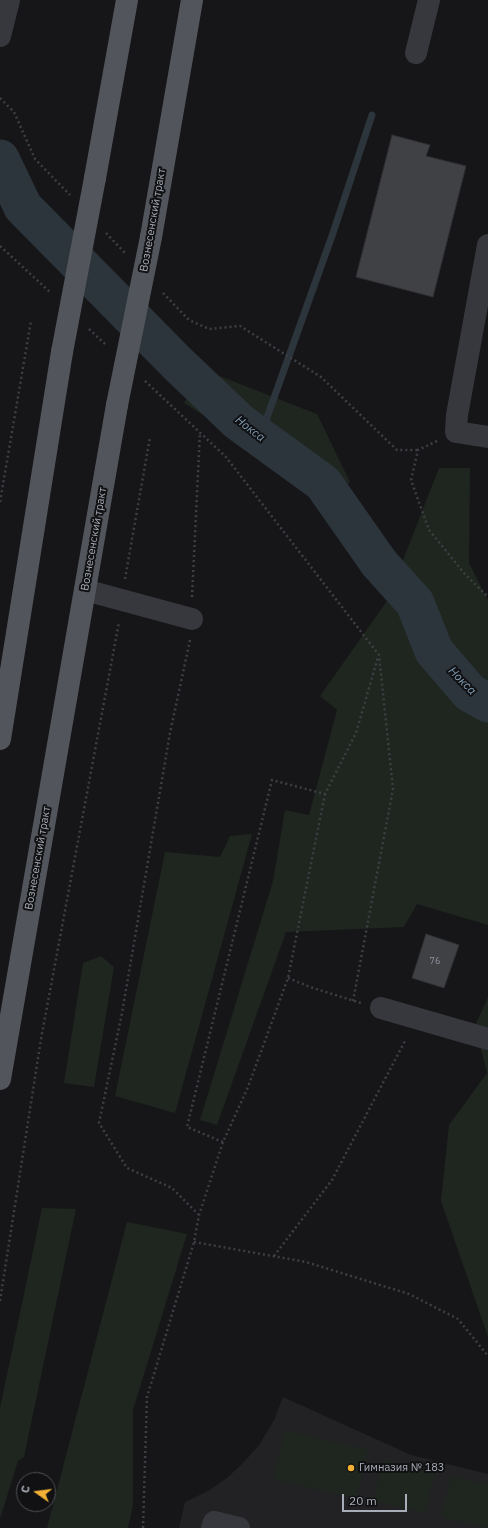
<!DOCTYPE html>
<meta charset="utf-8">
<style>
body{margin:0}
#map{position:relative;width:488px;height:1528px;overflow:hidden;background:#161618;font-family:"IBM Plex Sans",sans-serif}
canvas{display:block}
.north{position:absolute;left:16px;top:1472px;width:40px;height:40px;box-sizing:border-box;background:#111113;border:1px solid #4d4f55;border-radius:50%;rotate:284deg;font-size:11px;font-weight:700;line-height:16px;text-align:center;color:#a8adb8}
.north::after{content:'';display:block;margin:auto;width:14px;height:18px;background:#f2b134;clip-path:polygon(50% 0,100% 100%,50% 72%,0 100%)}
.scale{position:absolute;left:342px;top:1494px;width:65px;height:18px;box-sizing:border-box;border:2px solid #a8adb8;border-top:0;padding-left:5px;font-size:12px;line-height:14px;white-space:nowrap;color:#a8adb8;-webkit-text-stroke:3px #111113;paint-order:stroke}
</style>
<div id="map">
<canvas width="488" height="1528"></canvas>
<div class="north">С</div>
<div class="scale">20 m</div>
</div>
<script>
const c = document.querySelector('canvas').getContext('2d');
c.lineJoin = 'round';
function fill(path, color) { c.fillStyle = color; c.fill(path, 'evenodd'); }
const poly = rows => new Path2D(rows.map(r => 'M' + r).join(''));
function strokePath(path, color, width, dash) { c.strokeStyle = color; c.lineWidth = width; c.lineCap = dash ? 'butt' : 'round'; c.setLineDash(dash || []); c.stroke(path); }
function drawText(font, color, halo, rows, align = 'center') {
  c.font = font + ' "IBM Plex Sans",sans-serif'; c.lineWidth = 4; c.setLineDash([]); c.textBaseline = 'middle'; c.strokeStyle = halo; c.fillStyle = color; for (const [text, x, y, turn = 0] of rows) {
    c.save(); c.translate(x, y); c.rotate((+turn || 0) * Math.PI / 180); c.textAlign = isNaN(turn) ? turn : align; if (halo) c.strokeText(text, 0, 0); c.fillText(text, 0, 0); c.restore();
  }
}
const built = poly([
 [283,1397,411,1455,488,1474,488,1528,179,1528,185,1502,208,1491,227,1478,244,1462,259,1445,274,1420]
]);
const green = poly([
 [204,370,317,414,350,482,329,499,282,472,242,440,184,403],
 [439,468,470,468,469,563,488,600,488,925,417,904,404,927,286,932,217,1125,200,1120,273,881,285,810,309,815,337,710,320,696,387,601],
 [252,834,175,1113,115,1096,165,852,220,857,230,836],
 [101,956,114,967,94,1087,64,1083,83,963],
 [488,997,488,1337,441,1201,449,1125,487,1073,475,1026],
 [42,1208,76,1209,24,1457,18,1461,0,1519,0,1408],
 [127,1222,187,1234,133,1410,133,1505,128,1528,47,1528],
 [285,1430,368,1450,356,1499,273,1479],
 [383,1460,435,1472,425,1513,373,1501],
 [451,1476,488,1485,488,1528,441,1517]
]);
const stream = poly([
 [260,437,333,233,372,115]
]);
const river = poly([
 [0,159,23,207,178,364,239,422,323,483,379,563,415,603,434,651,470,693,488,703]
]);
const building = poly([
 [392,135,430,145,426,156,466,166,433,297,356,277,392,135],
 [426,934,459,945,444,988,412,978,426,934]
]);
const path = poly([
 [0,98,14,112,35,159,70,195],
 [106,233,125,253],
 [0,246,51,293],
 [163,293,189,320,209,329,240,326,321,377,397,450,418,450],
 [89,329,106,345],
 [145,381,226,457,379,655,393,789,353,1001],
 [437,441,418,450,411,480,429,530,464,573,488,597],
 [0,502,31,321],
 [125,579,150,437],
 [192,597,200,432],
 [190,640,170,733,122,1013,99,1123,127,1168,172,1188,199,1215],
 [288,978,310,987,361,1003],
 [223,1142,187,1127,272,780,325,794,356,733,378,657],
 [194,1242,306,1262,409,1294,458,1319,488,1356],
 [274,1256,332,1180,406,1039],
 [0,1301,41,1039,119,622],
 [143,1528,147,1397,194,1242,199,1215,223,1142,248,1087,288,978,325,794]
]);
const minor = poly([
 [0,36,9,0],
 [416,53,429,0],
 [488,245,457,415,456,432,488,437],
 [85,590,192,619],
 [381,1008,488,1039],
 [212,1528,214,1522,239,1528]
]);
const major = poly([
 [95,178,127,0],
 [151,237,192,0],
 [0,739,62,352],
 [0,1079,117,405]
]);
const majorBridge = poly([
 [62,352,95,178],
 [117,405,151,237]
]);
const markers = [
 [351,1468,4,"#f2b134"]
];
const numberNames = [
 ["76",435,961]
];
const streetNames = [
 ["Вознесенский тракт",153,220,-80],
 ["Вознесенский тракт",94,539,-80],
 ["Вознесенский тракт",38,858,-80]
];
const poiNames = [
 ["Гимназия № 183",359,1468]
];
const waterNames = [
 ["Нокса",250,429,38],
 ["Нокса",462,681,45]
];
fill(built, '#222225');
fill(green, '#1e261f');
strokePath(stream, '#2c353c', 7);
strokePath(river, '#2c353c', 39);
fill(building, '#404145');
strokePath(building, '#303034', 1);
strokePath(path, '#3d3f44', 2.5, [2, 3]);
strokePath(minor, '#37383d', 22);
strokePath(major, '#53555c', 22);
strokePath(majorBridge, '#53555c', 22);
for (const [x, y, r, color] of markers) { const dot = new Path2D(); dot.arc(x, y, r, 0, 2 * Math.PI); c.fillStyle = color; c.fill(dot); strokePath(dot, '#111113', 1.5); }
drawText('9px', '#8e929b', null, numberNames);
drawText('11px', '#a8adb8', '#111113', streetNames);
drawText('11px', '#a8adb8', '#111113', poiNames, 'left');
drawText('italic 12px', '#7f9bb3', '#111113', waterNames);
</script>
